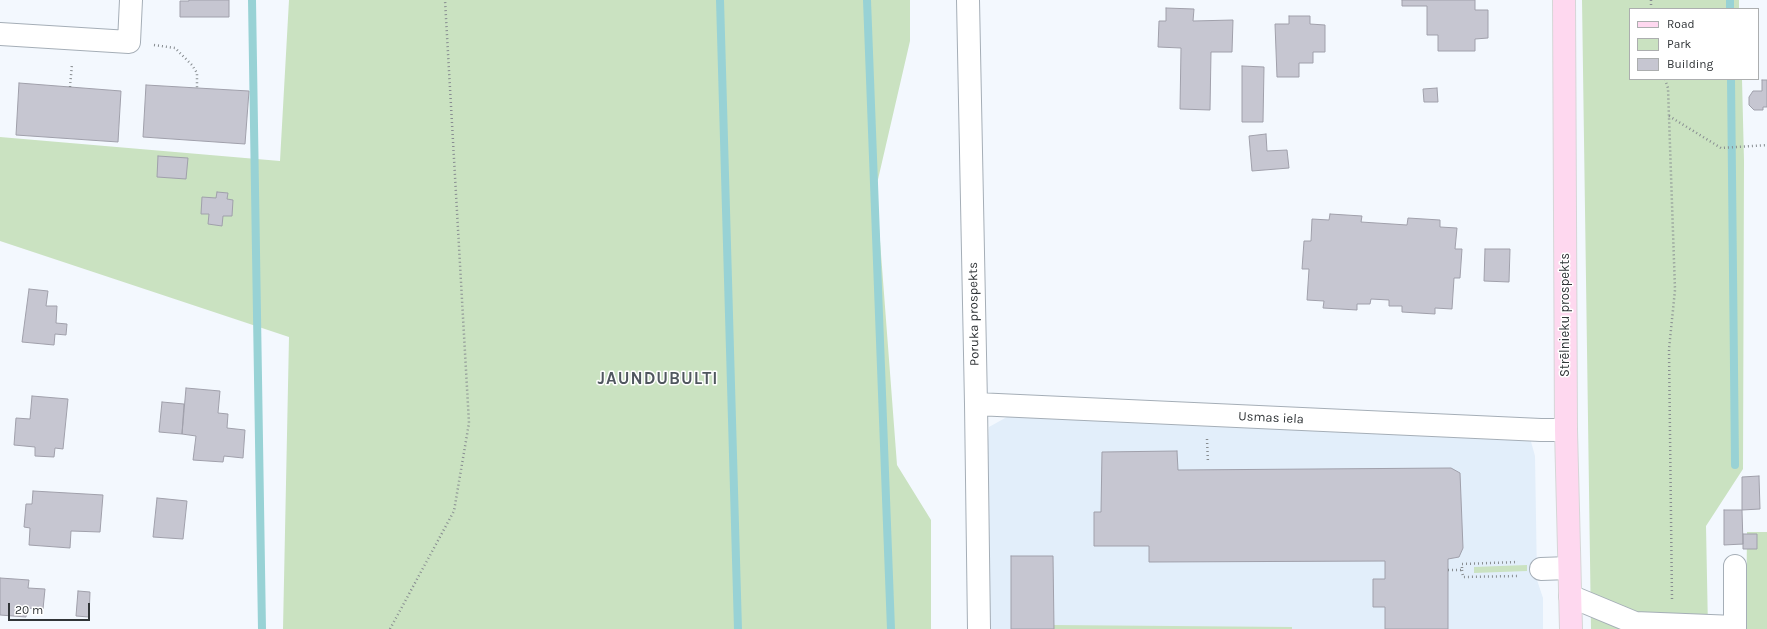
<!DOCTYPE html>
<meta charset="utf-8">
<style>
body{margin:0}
#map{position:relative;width:1767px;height:629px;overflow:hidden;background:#f3f8fe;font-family:Karla,sans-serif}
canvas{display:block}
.legend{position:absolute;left:1629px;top:8px;width:130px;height:72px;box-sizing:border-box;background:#fff;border:1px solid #acaeaf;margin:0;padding:5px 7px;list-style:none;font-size:12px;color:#303437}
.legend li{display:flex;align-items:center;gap:8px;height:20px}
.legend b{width:20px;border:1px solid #acaeaf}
.scale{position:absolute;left:8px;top:603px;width:82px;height:18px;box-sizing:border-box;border:2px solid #303437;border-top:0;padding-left:5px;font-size:12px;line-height:14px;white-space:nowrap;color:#303437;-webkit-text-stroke:3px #fff;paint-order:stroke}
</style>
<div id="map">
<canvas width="1767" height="629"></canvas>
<ul class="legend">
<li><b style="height:5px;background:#fed8ef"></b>Road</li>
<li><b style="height:11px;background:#cae2c1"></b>Park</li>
<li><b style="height:11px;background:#c6c6d1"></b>Building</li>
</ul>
<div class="scale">20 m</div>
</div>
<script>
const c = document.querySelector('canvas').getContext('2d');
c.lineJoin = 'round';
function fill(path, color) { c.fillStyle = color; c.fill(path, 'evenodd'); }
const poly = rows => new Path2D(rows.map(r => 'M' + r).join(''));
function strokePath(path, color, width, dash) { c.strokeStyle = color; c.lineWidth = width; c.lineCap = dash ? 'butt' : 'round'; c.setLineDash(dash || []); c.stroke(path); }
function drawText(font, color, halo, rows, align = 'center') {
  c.font = font + ' Karla,sans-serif'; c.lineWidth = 3; c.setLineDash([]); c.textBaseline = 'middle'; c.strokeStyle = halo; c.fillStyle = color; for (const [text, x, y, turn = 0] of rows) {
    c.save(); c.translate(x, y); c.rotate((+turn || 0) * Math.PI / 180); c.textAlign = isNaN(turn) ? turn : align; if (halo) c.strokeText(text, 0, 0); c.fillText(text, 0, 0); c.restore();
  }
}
const built = poly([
 [1014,413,1530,438,1535,456,1537,580,1543,598,1543,629,988,629,987,457,989,427]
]);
const green = poly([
 [289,0,910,0,910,41,876,188,897,465,931,520,931,629,283,629,289,337,0,241,0,137,280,161],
 [1582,0,1739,0,1739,9,1630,9,1630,79,1742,79,1744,161,1743,469,1706,526,1708,629,1591,629],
 [1747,532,1767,532,1767,629,1746,629],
 [1527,565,1527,571,1474,573,1474,567],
 [1054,625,1292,627,1292,629,1054,629]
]);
const stream = poly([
 [252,0,262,629],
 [720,0,738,629],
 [867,0,891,629],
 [1730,0,1730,9],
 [1731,79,1735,465]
]);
const building = poly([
 [189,0,229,0,229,17,180,17,180,1,189,1,189,0],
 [1402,0,1475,0,1475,10,1488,10,1488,38,1475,39,1475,51,1438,51,1438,35,1427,35,1427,6,1402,6,1402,0],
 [1166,8,1194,9,1193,21,1233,20,1232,52,1211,52,1210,110,1180,109,1181,48,1158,47,1159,21,1166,21,1166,8],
 [1289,16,1310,16,1310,24,1325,25,1325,52,1313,52,1313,63,1299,63,1299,77,1277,77,1275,24,1289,24,1289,16],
 [1242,66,1264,67,1263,122,1242,122,1242,66],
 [1762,80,1767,80,1767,107,1763,107,1763,110,1754,110,1749,105,1749,97,1753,91,1762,91,1762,80],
 [19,83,121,91,118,142,16,135,19,83],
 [146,85,249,91,245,144,143,137,146,85],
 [1437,88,1438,102,1424,102,1423,89,1437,88],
 [1266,134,1267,151,1287,150,1289,168,1252,171,1249,136,1266,134],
 [158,156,188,158,186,179,157,177,158,156],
 [217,192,228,193,227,199,233,200,232,216,223,216,222,226,208,224,209,214,201,214,202,197,216,198,217,192],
 [1330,214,1362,216,1361,222,1407,225,1408,218,1440,220,1440,227,1457,228,1455,249,1462,249,1460,278,1454,278,1452,309,1435,308,1435,314,1402,312,1402,306,1389,306,1389,300,1371,299,1370,304,1357,304,1357,310,1323,308,1324,301,1307,300,1309,269,1302,269,1304,241,1311,241,1312,219,1329,220,1330,214],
 [1485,249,1510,249,1509,282,1484,281,1485,249],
 [29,289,48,291,46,306,57,306,56,323,67,324,66,335,55,334,54,345,22,342,29,289],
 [186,388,220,391,218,413,228,414,227,428,245,430,243,458,224,456,223,462,193,460,196,436,182,434,186,388],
 [32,396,68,399,63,449,55,448,54,457,35,456,35,447,14,445,16,418,30,419,32,396],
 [162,402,184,404,182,434,159,432,162,402],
 [1177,451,1178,470,1451,468,1460,473,1463,548,1459,557,1448,559,1448,629,1385,629,1385,607,1373,607,1373,579,1385,579,1385,561,1149,562,1149,546,1094,546,1094,512,1101,512,1102,452,1177,451],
 [1759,476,1760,509,1742,510,1742,477,1759,476],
 [33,491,103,495,100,532,71,531,70,548,29,545,30,528,24,527,26,504,32,504,33,491],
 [157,498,187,501,183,539,153,537,157,498],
 [1724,510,1742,510,1743,544,1724,545,1724,510],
 [1743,534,1757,534,1757,549,1743,549,1743,534],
 [1011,556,1053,556,1054,629,1011,629,1011,556],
 [0,578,29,580,28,588,45,589,43,609,27,608,26,617,0,615,0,578],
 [78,591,90,592,89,617,76,616,78,591]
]);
const path = poly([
 [1651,0,1651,9],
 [154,45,175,48,192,65,197,73,197,88],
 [1665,79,1668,88,1675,290,1669,349,1672,600],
 [70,87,72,64],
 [1669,116,1721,148,1767,145],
 [1207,439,1208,463],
 [1448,570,1462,570,1462,564,1518,562],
 [1462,570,1463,577,1518,576],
 [390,629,454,511,469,423,445,0]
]);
const minor = poly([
 [968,0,976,404,979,629],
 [0,34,129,42,131,0],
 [976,404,1541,430,1566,430],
 [1735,566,1735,629],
 [1541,569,1569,568],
 [1570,596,1635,623,1735,627]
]);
const major = poly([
 [1564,0,1566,430,1571,629]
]);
const streetNames = [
 ["Poruka prospekts",974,314,-91],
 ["Strēlnieku prospekts",1565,315,-90],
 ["Usmas iela",1271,418,3]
];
const districtNames = [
 ["JAUNDUBULTI",658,379]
];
fill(built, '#e2eefa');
fill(green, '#cae2c1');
strokePath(stream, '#98d2d5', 8);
fill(building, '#c6c6d1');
strokePath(building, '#a0a0ab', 1);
strokePath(minor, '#a5aeb7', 24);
strokePath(major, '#d6d6d7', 24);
strokePath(path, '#888d91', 2.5, [1, 3]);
strokePath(minor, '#fff', 22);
strokePath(major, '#fed8ef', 22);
drawText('13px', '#303437', '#fff', streetNames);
c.letterSpacing = '1px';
drawText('bold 17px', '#50575f', '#fff', districtNames);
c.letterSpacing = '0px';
</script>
